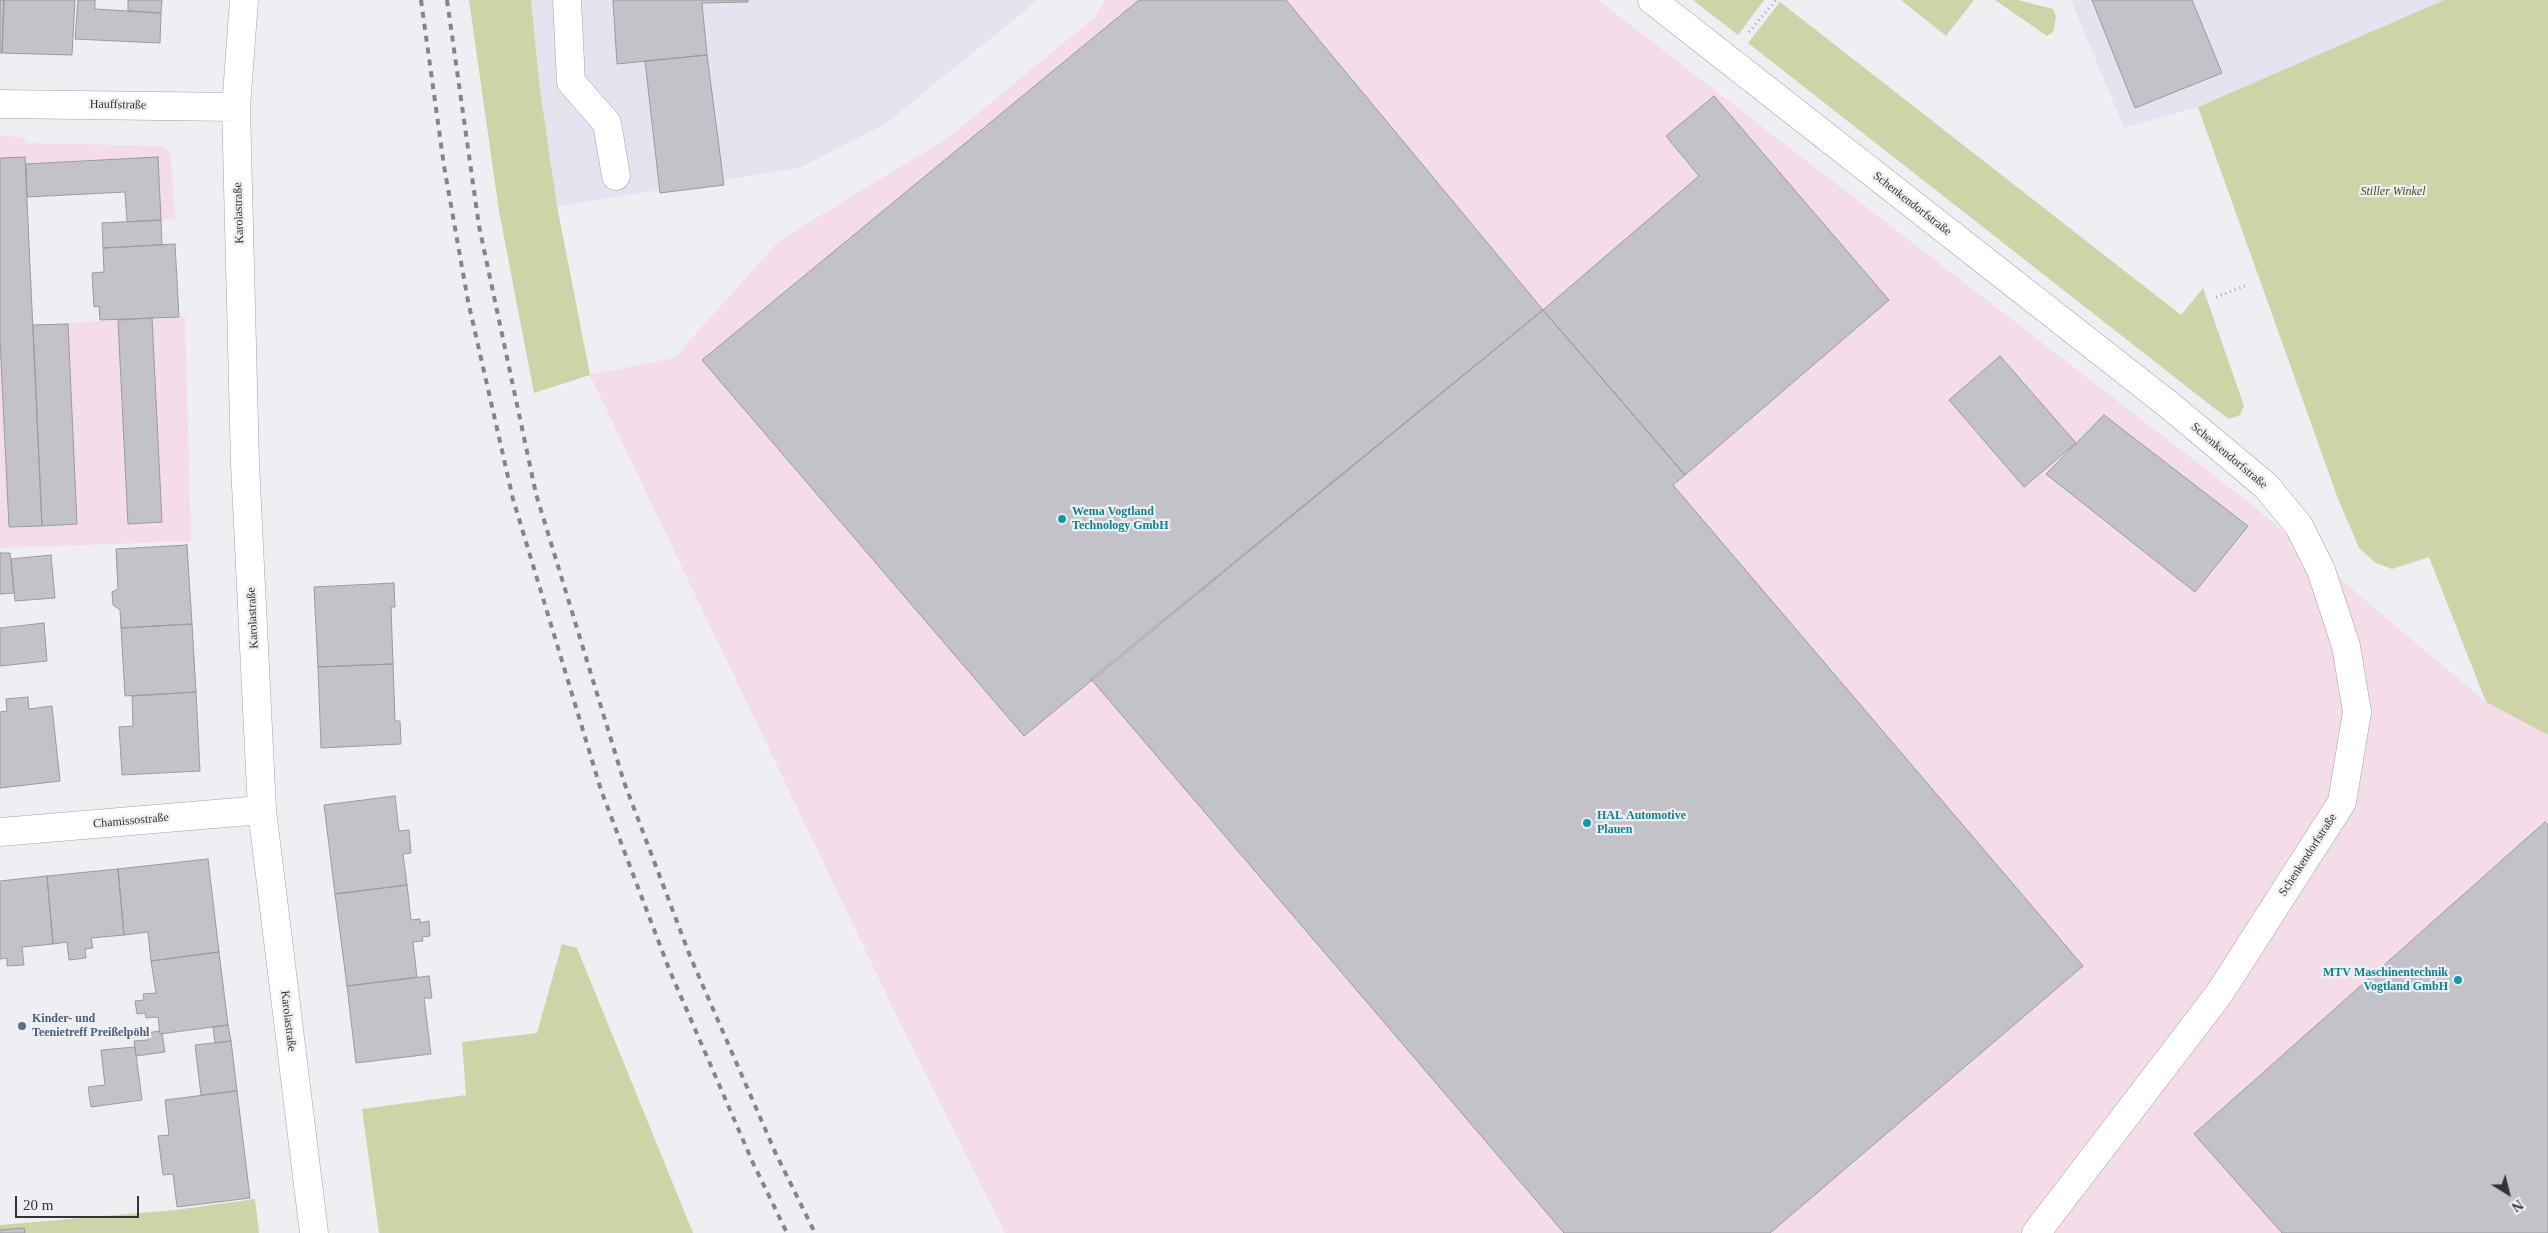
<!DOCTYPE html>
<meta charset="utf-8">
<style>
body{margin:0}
#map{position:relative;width:2548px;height:1233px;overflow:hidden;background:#eeeef3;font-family:Georgia,serif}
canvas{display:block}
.north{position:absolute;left:2483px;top:1168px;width:50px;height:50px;-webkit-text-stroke:4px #eeeef3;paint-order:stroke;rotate:144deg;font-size:14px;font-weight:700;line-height:20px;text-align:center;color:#333235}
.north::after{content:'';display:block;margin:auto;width:18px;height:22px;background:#333235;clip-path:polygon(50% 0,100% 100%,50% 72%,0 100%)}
.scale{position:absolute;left:15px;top:1196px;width:124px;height:22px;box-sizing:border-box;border:2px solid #333235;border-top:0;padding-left:6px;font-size:15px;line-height:18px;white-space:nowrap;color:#333235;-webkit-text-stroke:4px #eeeef3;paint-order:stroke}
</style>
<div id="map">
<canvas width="2548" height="1233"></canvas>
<div class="north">N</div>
<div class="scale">20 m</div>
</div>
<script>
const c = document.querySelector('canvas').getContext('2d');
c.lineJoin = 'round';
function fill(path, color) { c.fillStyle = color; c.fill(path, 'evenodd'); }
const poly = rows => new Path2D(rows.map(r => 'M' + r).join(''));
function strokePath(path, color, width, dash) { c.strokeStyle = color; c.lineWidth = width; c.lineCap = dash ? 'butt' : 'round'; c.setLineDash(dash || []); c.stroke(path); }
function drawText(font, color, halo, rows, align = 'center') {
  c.font = font + ' Georgia,serif'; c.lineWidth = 4.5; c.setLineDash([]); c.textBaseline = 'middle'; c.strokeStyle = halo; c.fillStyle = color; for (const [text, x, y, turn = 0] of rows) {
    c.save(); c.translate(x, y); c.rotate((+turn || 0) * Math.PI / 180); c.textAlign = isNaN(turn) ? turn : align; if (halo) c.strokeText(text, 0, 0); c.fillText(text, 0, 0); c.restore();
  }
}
const built = poly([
 [531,0,1038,0,885,124,800,168,557,206,540,89],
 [2071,0,2444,0,2198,107,2124,128]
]);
const industrial = poly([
 [1106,0,1598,0,2251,504,2486,702,2548,735,2548,1233,1005,1233,893,1008,590,375,674,358,779,241,949,137,1094,18],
 [0,136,23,137,27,143,162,146,170,153,176,219,127,222,125,192,27,197,33,325,185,316,191,541,0,548]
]);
const green = poly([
 [469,0,531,0,540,89,557,206,590,375,534,393,499,211],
 [1693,0,1764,0,1738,35],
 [1901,0,1974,0,1946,36],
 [1995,0,2018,0,2053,9,2056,17,2053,32,2047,36],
 [2444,0,2548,0,2548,735,2486,702,2429,557,2392,569,2376,563,2359,548,2337,496,2198,107],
 [1780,2,2181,315,2203,288,2244,406,2240,415,2229,419,2214,408,1748,43],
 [562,944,577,948,693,1233,379,1233,362,1109,466,1095,462,1042,537,1033],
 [255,1199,259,1233,0,1233,0,1225,175,1210]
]);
const building = poly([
 [0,0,4,0,2,53,0,53,0,0],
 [4,0,75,0,72,55,2,53,4,0],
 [78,0,95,0,95,9,161,13,160,43,75,39,78,0],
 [128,0,162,0,161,13,128,11,128,0],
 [613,0,748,0,748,2,702,3,707,55,617,64,613,0],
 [1139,0,1286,0,1543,310,1024,736,702,360,1139,0],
 [2092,0,2192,0,2222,73,2135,108,2092,0],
 [707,55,724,185,660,193,645,61,707,55],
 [1714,96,1889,300,1685,475,1543,310,1699,176,1666,136,1714,96],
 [25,157,42,526,9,527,0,340,0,158,25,157],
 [158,157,161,220,127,222,125,192,27,197,26,164,158,157],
 [161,220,162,245,103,248,102,223,161,220],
 [175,244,179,317,100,320,99,306,94,307,92,273,104,272,103,248,175,244],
 [1543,310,1685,475,1673,485,2083,966,1770,1233,1564,1233,1091,679,1543,310],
 [152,318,162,522,128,524,118,320,152,318],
 [68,324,77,524,42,526,33,325,68,324],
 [2000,356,2076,443,2024,487,1949,400,2000,356],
 [2104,415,2248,526,2195,592,2046,474,2104,415],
 [187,545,192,624,121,628,120,610,113,605,112,592,118,589,116,549,187,545],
 [0,553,10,553,14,593,0,594,0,553],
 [51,555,55,598,15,601,11,559,51,555],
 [394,583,395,607,391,607,393,664,318,667,314,587,394,583],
 [44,623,47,661,0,666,0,628,44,623],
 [192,624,196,692,125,696,121,628,192,624],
 [393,664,395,721,400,721,401,744,321,748,318,667,393,664],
 [196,692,200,771,122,775,119,727,133,726,132,696,196,692],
 [28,697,29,709,52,706,60,781,0,788,0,712,7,711,6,699,28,697],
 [395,796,399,831,409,830,411,853,403,854,407,885,335,894,324,805,395,796],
 [2545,822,2548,825,2548,1233,2282,1233,2194,1134,2545,822],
 [208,859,219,952,151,961,148,932,124,935,118,869,208,859],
 [118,869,124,935,91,938,93,948,85,949,86,958,69,960,67,942,53,944,47,876,118,869],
 [47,876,53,944,22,947,24,965,7,966,7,958,0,959,0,881,47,876],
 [407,885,411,920,420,919,420,923,429,921,430,936,422,937,423,941,413,942,417,977,347,986,335,894,407,885],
 [219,952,228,1025,160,1034,158,1017,146,1018,145,1013,137,1014,135,1001,144,1000,143,994,156,993,151,961,219,952],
 [429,976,432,998,424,998,431,1054,356,1063,347,986,429,976],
 [228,1025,231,1041,215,1043,213,1027,228,1025],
 [159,1031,162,1033,165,1052,136,1056,134,1041,148,1040,147,1033,159,1031],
 [231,1041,237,1091,201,1095,195,1045,231,1041],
 [135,1047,142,1100,91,1107,88,1087,105,1085,101,1050,135,1047],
 [237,1091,250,1198,177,1207,173,1174,163,1175,158,1136,169,1135,165,1100,237,1091],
 [24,1228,25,1233,0,1233,0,1230,24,1228]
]);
const path = poly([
 [1749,32,1776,0],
 [2216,297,2248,285]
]);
const minor = poly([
 [244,0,236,107,245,464,262,810,314,1233],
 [567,0,571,82,607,123,616,176],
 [1652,0,2169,405,2266,486,2299,526,2321,570,2346,646,2357,712,2342,802,2219,994,2036,1233],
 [0,104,236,107],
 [0,832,262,810]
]);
const rail = poly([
 [421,0,444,166,468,301,513,499,601,790,669,969,753,1163,787,1233],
 [447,0,479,226,536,494,624,782,690,956,776,1154,815,1233]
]);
const markers = [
 [1062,519,5,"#0f9aa8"],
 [1587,823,5,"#0f9aa8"],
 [2458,980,5,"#0f9aa8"],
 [22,1026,5,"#5c6f8a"]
];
const streetNames = [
 ["Hauffstraße",118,105,1],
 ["Schenkendorfstraße",1912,204,38],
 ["Karolastraße",239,213,-92],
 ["Schenkendorfstraße",2229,456,40],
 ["Karolastraße",253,618,-93],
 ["Chamissostraße",131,821,-5],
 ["Schenkendorfstraße",2308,855,-57],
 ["Karolastraße",288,1021,83]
];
const parkNames = [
 ["Stiller Winkel",2393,192]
];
const cultureNames = [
 ["Wema Vogtland",1072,512],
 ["Technology GmbH",1072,526],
 ["HAL Automotive",1597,816],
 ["Plauen",1597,830],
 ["MTV Maschinentechnik",2448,973,"right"],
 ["Vogtland GmbH",2448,987,"right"]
];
const serviceNames = [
 ["Kinder- und",32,1019],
 ["Teenietreff Preißelpöhl",32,1033]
];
fill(built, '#e4e4f1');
fill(industrial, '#f4dde9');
fill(green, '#ced4a7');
fill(building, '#c2c2c8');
strokePath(building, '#9a9a9f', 1);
strokePath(minor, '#a2a2a8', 29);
strokePath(path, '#a8a7ac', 3, [1, 4]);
strokePath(minor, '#fff', 28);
strokePath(rail, '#858589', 4, [6, 6]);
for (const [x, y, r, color] of markers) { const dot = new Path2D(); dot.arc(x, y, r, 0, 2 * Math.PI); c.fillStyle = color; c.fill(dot); strokePath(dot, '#eeeef3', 2); }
drawText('12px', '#333235', '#eeeef3', streetNames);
drawText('italic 12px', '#494d18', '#eeeef3', parkNames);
drawText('bold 12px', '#0d838f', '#eeeef3', cultureNames, 'left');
drawText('bold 12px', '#4e5e75', '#eeeef3', serviceNames, 'left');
</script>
